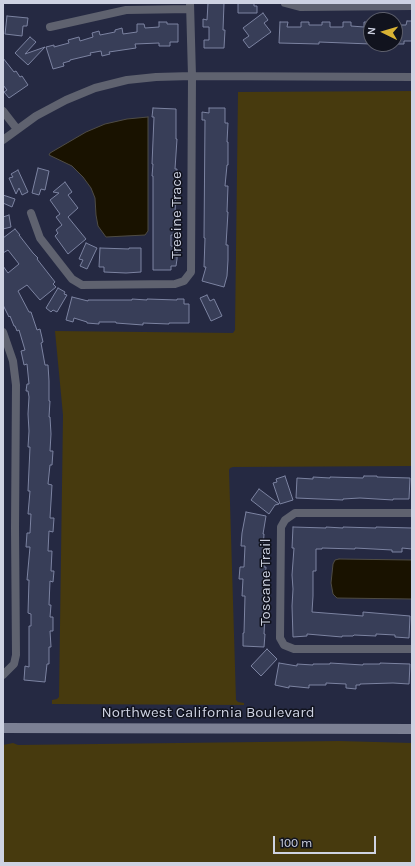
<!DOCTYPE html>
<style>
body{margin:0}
#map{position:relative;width:415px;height:866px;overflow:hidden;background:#252942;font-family:Karla,sans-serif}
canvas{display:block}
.frame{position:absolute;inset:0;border:4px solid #ced2e2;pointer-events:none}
.north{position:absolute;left:363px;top:12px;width:40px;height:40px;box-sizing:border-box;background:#11131e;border:1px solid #5d5f6c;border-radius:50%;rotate:275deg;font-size:11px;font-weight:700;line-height:16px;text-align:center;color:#ced2e2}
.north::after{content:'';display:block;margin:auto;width:14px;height:18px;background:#d9b334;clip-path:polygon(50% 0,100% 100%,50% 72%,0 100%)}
.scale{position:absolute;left:273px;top:836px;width:103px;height:18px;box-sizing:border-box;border:2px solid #ced2e2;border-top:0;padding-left:5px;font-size:12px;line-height:14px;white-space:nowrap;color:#ced2e2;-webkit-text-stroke:3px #11131e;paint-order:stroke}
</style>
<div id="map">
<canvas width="415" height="866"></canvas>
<div class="frame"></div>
<div class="north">N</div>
<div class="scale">100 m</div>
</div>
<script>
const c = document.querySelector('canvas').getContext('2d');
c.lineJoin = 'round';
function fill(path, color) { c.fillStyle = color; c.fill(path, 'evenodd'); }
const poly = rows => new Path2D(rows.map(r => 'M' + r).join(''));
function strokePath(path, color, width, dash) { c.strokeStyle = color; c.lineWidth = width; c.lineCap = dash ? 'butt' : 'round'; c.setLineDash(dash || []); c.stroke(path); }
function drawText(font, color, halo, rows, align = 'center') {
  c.font = font + ' Karla,sans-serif'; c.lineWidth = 3; c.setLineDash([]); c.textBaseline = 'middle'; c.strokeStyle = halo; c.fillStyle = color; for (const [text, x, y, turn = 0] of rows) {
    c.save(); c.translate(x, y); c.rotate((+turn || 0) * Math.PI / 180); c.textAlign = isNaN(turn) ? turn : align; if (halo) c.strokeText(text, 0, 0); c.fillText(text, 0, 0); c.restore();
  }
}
const green = poly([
 [412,91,412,466,233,467,230,468,229,470,236,700,238,702,244,703,244,705,52,704,52,700,57,699,59,697,63,415,55,331,233,333,235,330,238,92],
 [339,741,412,743,412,863,3,863,3,745,13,743,18,745]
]);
const water = poly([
 [148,117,148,231,145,235,106,237,98,226,96,215,95,198,91,188,83,177,72,166,49,155,50,153,86,132,105,124,127,119,148,117],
 [339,559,412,560,412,599,337,598,333,594,331,583,333,564,335,560,339,559]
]);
const building = poly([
 [208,3,224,3,223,30,225,30,224,48,204,48,204,40,209,40,209,27,203,27,203,19,207,20,208,3],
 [238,3,254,3,254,6,257,6,257,13,238,13,238,3],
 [263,13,268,20,264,23,271,32,249,48,243,40,249,36,243,28,263,13],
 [7,16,28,18,27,26,23,26,22,36,5,34,7,16],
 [407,21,412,21,412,41,404,41,404,44,395,44,395,29,398,29,397,25,406,25,407,21],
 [159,22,167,22,167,24,178,24,178,42,170,42,170,46,159,46,159,43,135,44,136,48,109,52,110,54,102,56,101,51,90,53,91,55,70,60,70,61,63,63,64,66,53,69,46,47,54,45,54,47,69,43,68,40,79,37,80,41,93,37,92,33,99,31,100,35,115,32,115,30,122,28,123,34,137,32,137,24,144,24,145,28,159,27,159,22],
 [280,22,288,22,287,27,301,27,301,22,309,22,309,25,322,25,322,22,330,22,330,27,343,27,343,22,351,22,351,26,364,27,364,22,371,22,371,44,319,42,319,44,279,43,280,22],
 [30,37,36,42,25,54,45,47,28,65,15,53,30,37],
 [3,58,14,72,16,71,20,77,22,76,28,85,9,98,4,92,7,90,3,85,3,58],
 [153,108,176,109,176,139,177,139,175,169,177,169,175,213,176,213,176,235,171,235,171,246,177,247,177,259,176,266,171,266,171,270,153,270,153,176,152,176,153,164,152,164,154,117,152,117,153,108],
 [209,108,225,108,225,123,228,123,227,142,228,142,228,165,227,165,225,186,228,186,227,212,228,212,226,245,228,245,228,260,227,276,224,287,202,281,206,267,204,267,205,238,204,238,205,120,202,120,202,112,209,113,209,108],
 [38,168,49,171,45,190,41,189,39,195,32,193,38,168],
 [18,170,28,192,22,195,19,188,16,194,9,178,13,177,11,174,18,170],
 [65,182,72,192,68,195,78,208,68,217,86,239,68,254,55,236,58,233,56,230,62,225,56,217,60,214,50,200,59,193,53,192,65,182],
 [3,195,15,199,12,207,3,203,3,195],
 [9,215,11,227,3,229,3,217,9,215],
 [15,229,20,235,19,235,33,253,38,258,37,259,55,282,53,284,56,287,40,300,27,285,18,291,29,312,31,312,37,330,40,329,43,342,41,343,45,365,48,365,49,381,49,401,50,401,49,417,50,417,51,434,50,451,53,451,52,465,50,465,48,484,52,485,50,518,54,518,53,532,49,531,48,551,52,551,51,571,54,571,53,582,50,581,49,605,51,605,50,617,53,617,53,631,50,631,51,647,49,647,49,664,47,664,45,682,24,680,25,666,29,667,29,626,31,626,31,614,28,613,29,580,27,580,30,547,26,547,27,533,30,533,31,514,28,514,30,491,28,491,30,447,28,447,29,431,28,414,29,397,28,391,26,391,27,384,29,384,27,364,24,365,21,351,25,350,19,330,17,331,15,326,14,326,10,316,9,317,3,305,3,266,8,273,19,264,8,250,3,253,3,238,15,229],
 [86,243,97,248,87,269,80,266,83,260,79,259,86,243],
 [100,248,129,249,129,248,141,248,141,272,126,273,104,272,104,267,99,267,100,248],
 [58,288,65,292,64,294,67,295,57,312,53,310,51,312,46,308,58,288],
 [207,295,210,301,214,299,222,316,211,321,200,298,207,295],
 [72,297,88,301,88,300,132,300,132,299,147,300,147,299,177,300,177,299,184,299,184,304,189,304,189,323,169,323,169,324,143,323,143,325,116,323,116,322,99,322,99,324,87,323,87,322,74,318,73,322,66,320,72,297],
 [285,476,293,500,280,504,273,483,277,482,276,479,285,476],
 [364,476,377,476,377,477,410,478,409,499,393,499,393,500,360,498,343,499,343,500,296,498,297,478,313,479,313,477,330,478,330,477,363,478,364,476],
 [259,489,279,504,275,505,269,514,251,500,259,489],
 [246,512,266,516,263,534,264,534,263,550,264,550,264,567,266,567,264,600,266,600,264,634,265,634,264,647,243,646,243,633,244,633,245,596,242,596,243,579,239,579,240,567,244,567,245,546,241,546,242,533,246,512],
 [293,527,326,528,326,527,343,528,343,527,376,528,376,527,412,528,412,549,402,548,402,552,392,552,392,550,355,548,355,549,322,548,322,549,316,549,316,571,313,571,313,596,312,612,363,616,363,612,410,616,409,638,395,637,395,635,376,634,376,636,354,635,353,636,342,636,342,637,307,634,307,636,293,637,292,606,293,589,292,575,294,548,292,548,293,527],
 [267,649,277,659,261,676,251,666,267,649],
 [279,663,297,666,297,664,313,665,313,664,330,664,330,663,363,665,363,664,380,664,380,663,410,664,409,684,393,683,360,684,360,685,356,685,356,689,346,688,346,684,326,683,326,685,309,685,309,688,289,686,289,688,275,685,279,663]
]);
const street = poly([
 [285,3,300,7,412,6],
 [50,27,126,10,190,9],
 [3,111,17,129],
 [3,140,36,116,66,100,95,88,127,80,156,77,192,76,412,77],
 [31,213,40,238,72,279,82,285,175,284,184,281,191,272,192,76,190,3],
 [3,332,13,361,16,385,15,528,16,655,14,664,3,675],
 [412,513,295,513,285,520,281,527,280,638,284,645,294,649,412,649]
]);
const secondary = poly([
 [3,728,412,729]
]);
const streetNames = [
 ["Treeine Trace",177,215,-90],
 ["Toscane Trail",266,582,-90],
 ["Northwest California Boulevard",208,713]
];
fill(green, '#473a0e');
fill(water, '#191200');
strokePath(water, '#4f4c44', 1);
fill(building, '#383e58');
strokePath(building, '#7c83a1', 1);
strokePath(street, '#5f626f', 8);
strokePath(secondary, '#7c8094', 10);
drawText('15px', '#ced2e2', '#11131e', streetNames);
</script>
